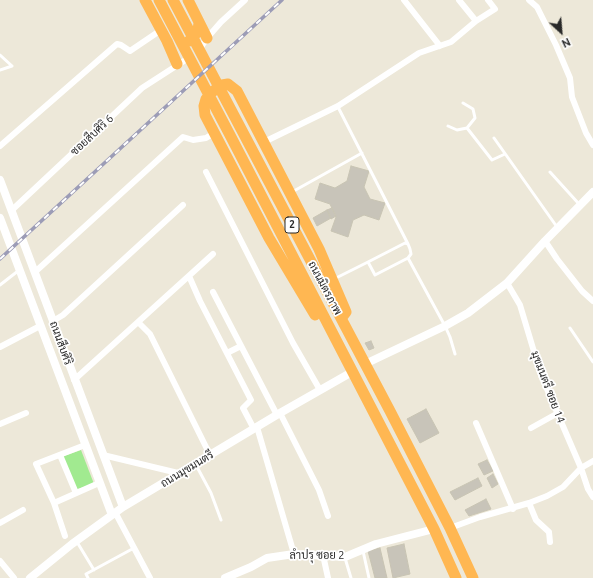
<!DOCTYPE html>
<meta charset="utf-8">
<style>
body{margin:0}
#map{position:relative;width:593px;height:578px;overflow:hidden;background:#ede8d9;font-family:Ubuntu,sans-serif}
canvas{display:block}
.north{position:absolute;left:541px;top:12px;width:40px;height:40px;-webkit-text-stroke:3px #fff;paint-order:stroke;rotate:154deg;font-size:11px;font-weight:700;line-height:16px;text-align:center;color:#292929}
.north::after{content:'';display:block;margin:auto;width:14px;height:18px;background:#292929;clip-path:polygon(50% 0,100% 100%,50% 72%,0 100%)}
</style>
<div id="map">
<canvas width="593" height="578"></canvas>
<div class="north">N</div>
</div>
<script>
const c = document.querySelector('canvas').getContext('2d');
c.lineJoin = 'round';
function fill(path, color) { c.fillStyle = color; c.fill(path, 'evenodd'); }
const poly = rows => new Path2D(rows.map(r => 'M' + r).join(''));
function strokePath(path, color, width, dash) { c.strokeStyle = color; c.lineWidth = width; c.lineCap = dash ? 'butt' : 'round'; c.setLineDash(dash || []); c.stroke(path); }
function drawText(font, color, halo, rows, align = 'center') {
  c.font = font + ' Ubuntu,Sarabun,sans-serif'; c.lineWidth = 3.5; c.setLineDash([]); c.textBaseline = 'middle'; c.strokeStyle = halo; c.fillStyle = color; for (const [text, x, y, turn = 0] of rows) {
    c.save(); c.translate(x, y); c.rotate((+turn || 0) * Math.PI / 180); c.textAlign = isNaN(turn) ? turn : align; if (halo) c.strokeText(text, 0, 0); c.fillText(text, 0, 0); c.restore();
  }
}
const green = poly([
 [81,450,94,484,74,490,61,457]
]);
const building = poly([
 [351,166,369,171,364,187,370,199,385,203,379,220,364,215,353,220,348,237,331,231,336,217,330,204,315,199,320,183,335,188,347,181,351,166],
 [332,208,336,216,331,219,327,210,332,208],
 [327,210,331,218,317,226,313,218,327,210],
 [371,341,374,348,369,350,365,343,371,341],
 [426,409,439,433,420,443,407,419,426,409],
 [487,460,493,471,484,475,478,464,487,460],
 [493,474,498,484,492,488,487,478,493,474],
 [478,478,482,486,455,500,450,492,478,478],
 [486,499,491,509,469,516,465,510,486,499],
 [404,544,410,574,393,578,387,548,404,544],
 [380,548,387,578,375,578,368,551,380,548]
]);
const lane = poly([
 [0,55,12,66],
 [0,70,12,66],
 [463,103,473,109,475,118,467,128],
 [338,107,408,244],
 [448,126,457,130,467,128,492,160,505,154],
 [494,138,557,227],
 [550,172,579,204],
 [292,192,362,153],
 [368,262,405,243,408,244,410,249,411,254,408,258],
 [334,279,368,262,375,275,408,258,445,326,450,337,455,354],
 [0,285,18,271],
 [570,328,593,362],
 [196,465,211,493,221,520],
 [77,542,94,570],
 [363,551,369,578],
 [345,558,351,578],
 [88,578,86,574,134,548]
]);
const street = poly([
 [404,0,440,46],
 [459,0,476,21],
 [529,0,537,7,556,45,570,78,572,97,586,133,593,145],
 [199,50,207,38,221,22,245,0],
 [264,142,338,106,419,53,451,42,476,21,495,9,488,0],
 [0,146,117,44,121,45,130,51,161,30],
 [206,172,293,343,320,390],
 [12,210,142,88,190,57],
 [545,241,557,259,582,291,593,301],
 [35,272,183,137,193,140,206,138,214,133],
 [189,276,200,301,251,400,243,408,254,429],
 [507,283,520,305,541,375,581,468,588,489,593,497],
 [213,292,277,415],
 [53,321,63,315,183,205],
 [138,322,150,334,210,455],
 [0,347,40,326],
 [227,353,241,346],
 [74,380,213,254],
 [280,413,319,490,328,516],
 [476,423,513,509],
 [0,424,26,413],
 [257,427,294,554],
 [531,428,558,413],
 [60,455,76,493],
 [103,455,178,473],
 [54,503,99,483],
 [529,503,536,520,549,532,550,542],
 [115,512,150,578],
 [0,523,23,510],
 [450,528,480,517,529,503,547,496,563,487,581,468,593,461],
 [65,536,54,503,36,464,85,445],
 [323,555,328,578],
 [0,561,14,578]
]);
const secondary = poly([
 [0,180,123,507],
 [0,218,112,515],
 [365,364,445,326,468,313,507,283,545,241,593,192],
 [30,578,72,544,123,507,280,413,352,372],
 [225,578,251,567,267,558,294,554,345,557,376,544,434,529]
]);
const highway = poly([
 [145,0,167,41,177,64],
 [159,0,231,137,434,529,456,578],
 [173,0,390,411,450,528,473,578],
 [188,0,207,38],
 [189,41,193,38,198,30,199,23],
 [315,315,269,238,205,115,204,106,206,99,212,92,222,85,228,84,237,91,319,249,346,312,343,316]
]);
const rail = poly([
 [0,259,282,0]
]);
const shields = [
 [292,225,14]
];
const shieldNames = [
 ["2",292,225]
];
const streetNames = [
 ["ซอยสืบศิริ 6",92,135,-43],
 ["ถนนมิตรภาพ",325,288,62],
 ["ถนนสืบศิริ",61,343,70],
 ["มุขมนตรี ซอย 14",548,387,69],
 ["ถนนมุขมนตรี",187,469,-31],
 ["ลำปรุ ซอย 2",317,555]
];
fill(green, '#a1ea90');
fill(building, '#c8c4b9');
strokePath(building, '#c8c4b3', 1);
strokePath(lane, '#fff', 3);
strokePath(street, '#fff', 6);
strokePath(secondary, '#fff', 8);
strokePath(highway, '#ffb752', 11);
strokePath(rail, '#9c9cb6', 3.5);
strokePath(rail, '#fff', 2, [6]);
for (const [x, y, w] of shields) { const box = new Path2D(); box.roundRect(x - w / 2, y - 8, w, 16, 3); c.fillStyle = '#fff'; c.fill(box); strokePath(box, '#292929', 1); }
drawText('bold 10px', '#292929', null, shieldNames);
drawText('11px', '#292929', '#fff', streetNames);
</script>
